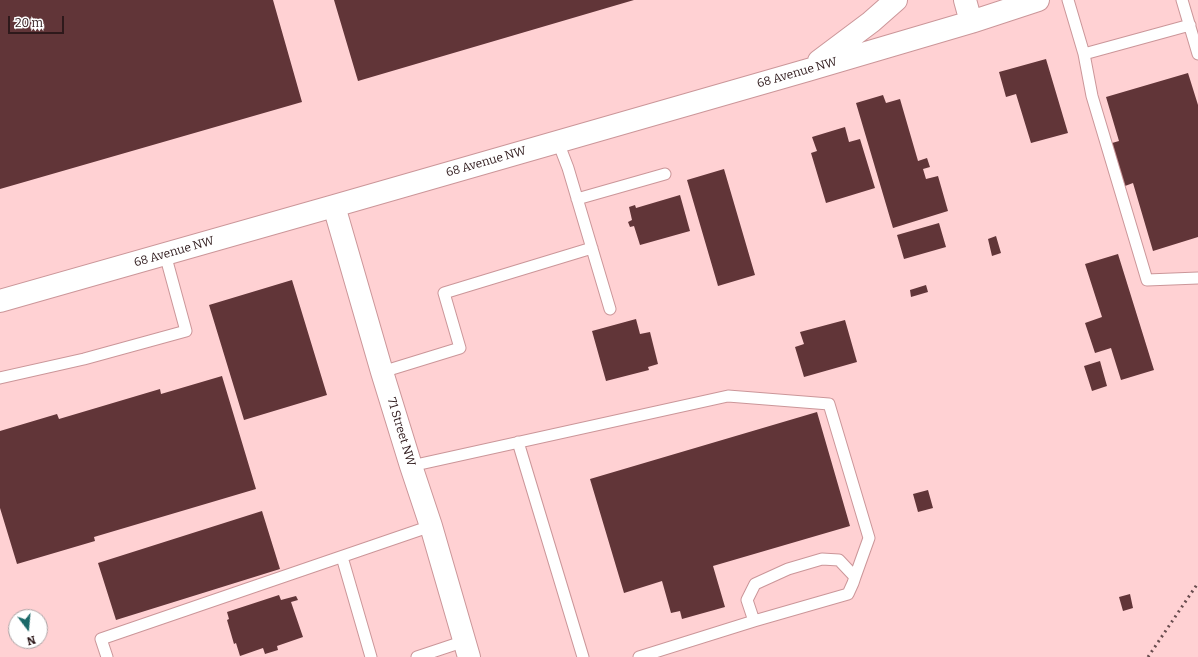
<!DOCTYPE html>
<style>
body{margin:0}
#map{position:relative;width:1198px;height:657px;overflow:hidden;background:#ffd1d3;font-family:Bitter,serif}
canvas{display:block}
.north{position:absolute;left:8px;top:609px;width:40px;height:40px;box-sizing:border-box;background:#fff;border:1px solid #aba3a4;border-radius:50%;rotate:164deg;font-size:11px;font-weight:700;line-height:16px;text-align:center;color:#2e191b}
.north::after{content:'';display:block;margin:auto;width:14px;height:18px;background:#1b6969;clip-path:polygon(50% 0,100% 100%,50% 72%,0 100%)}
.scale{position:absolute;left:8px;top:16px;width:56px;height:18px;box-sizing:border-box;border:2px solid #2e191b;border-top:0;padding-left:5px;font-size:12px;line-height:14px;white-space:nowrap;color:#2e191b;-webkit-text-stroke:3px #fff;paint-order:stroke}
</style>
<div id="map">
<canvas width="1198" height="657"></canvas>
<div class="north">N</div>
<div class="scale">20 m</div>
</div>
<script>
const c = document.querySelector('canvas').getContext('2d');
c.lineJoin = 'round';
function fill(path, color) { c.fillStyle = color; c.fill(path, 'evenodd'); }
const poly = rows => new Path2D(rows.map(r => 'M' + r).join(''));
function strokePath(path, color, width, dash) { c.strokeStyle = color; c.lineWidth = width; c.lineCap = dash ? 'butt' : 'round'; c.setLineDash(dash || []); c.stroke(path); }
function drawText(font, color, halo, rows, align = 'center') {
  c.font = font + ' Bitter,serif'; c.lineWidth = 4; c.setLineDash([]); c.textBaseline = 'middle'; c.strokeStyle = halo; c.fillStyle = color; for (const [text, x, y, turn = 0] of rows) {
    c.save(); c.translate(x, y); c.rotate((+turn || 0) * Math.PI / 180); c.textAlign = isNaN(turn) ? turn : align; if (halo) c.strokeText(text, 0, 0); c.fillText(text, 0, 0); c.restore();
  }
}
const building = poly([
 [0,0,273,0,302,102,0,189],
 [334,0,634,0,358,81],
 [1046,59,1068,133,1031,143,1016,94,1006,97,999,72],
 [1188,73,1198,105,1198,237,1153,251,1133,183,1125,186,1112,143,1119,141,1106,97],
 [883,95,886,103,900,99,918,161,927,158,930,167,923,169,926,179,938,176,948,211,893,228,856,103],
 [845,127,849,142,860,139,875,188,826,203,811,153,817,151,812,137],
 [724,169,755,275,718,286,687,180],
 [680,195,690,231,640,245,634,226,630,227,628,222,632,220,629,207,635,205,636,208],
 [939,223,946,247,904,259,897,235],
 [996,236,1001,253,992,256,988,239],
 [1118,254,1154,370,1121,380,1111,348,1095,353,1085,323,1102,317,1085,264],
 [292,280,327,395,244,420,209,305],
 [926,285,928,292,911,297,910,290],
 [636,319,640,334,650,332,658,364,648,367,649,370,606,381,592,331],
 [845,320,857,362,804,377,795,347,804,344,800,332],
 [1100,361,1107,386,1092,391,1084,366],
 [222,376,256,489,94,537,95,541,17,564,0,508,0,431,57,414,59,419,160,389,161,394],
 [817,412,850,526,713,566,725,607,682,619,680,611,671,613,662,581,624,593,590,479],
 [928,490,933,508,918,512,913,494],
 [262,511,280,569,116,620,98,563],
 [1130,594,1133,608,1123,611,1119,597],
 [279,595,281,600,296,596,298,600,291,602,303,637,277,646,278,650,265,654,263,648,240,656,236,643,234,644,227,620,229,619,227,612]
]);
const service = poly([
 [1068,0,1084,54,1190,25],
 [1182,0,1198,54],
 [1084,54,1092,96,1147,280,1198,278],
 [558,142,568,168,610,309],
 [577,199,665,174],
 [382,372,460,348,444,293,592,248],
 [0,378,84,359,186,331,165,254],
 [518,442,583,657],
 [411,466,728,396,829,404,869,538,855,577],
 [342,557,371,657],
 [107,657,101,639,431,526],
 [417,657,465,641],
 [639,657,754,621,848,594,853,583,855,577,839,560,822,559,788,569,755,584,747,600,754,621]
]);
const tertiary = poly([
 [965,0,971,22],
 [819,61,871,22,896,0],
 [334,206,382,372,411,466,431,526,469,657],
 [0,301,334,206,808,70,971,22,1038,0]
]);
const rail = poly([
 [1148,657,1198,583]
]);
const streetNames = [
 ["68 Avenue NW",797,73,-16],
 ["68 Avenue NW",486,162,-16],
 ["68 Avenue NW",174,252,-16],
 ["71 Street NW",401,432,73]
];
fill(building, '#613538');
strokePath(service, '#cb9699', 13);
strokePath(tertiary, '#cb9699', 24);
strokePath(service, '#fff', 11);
strokePath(tertiary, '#fff', 22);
strokePath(rail, '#684c4e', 3, [2, 4]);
drawText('12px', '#2e191b', '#fff', streetNames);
</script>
